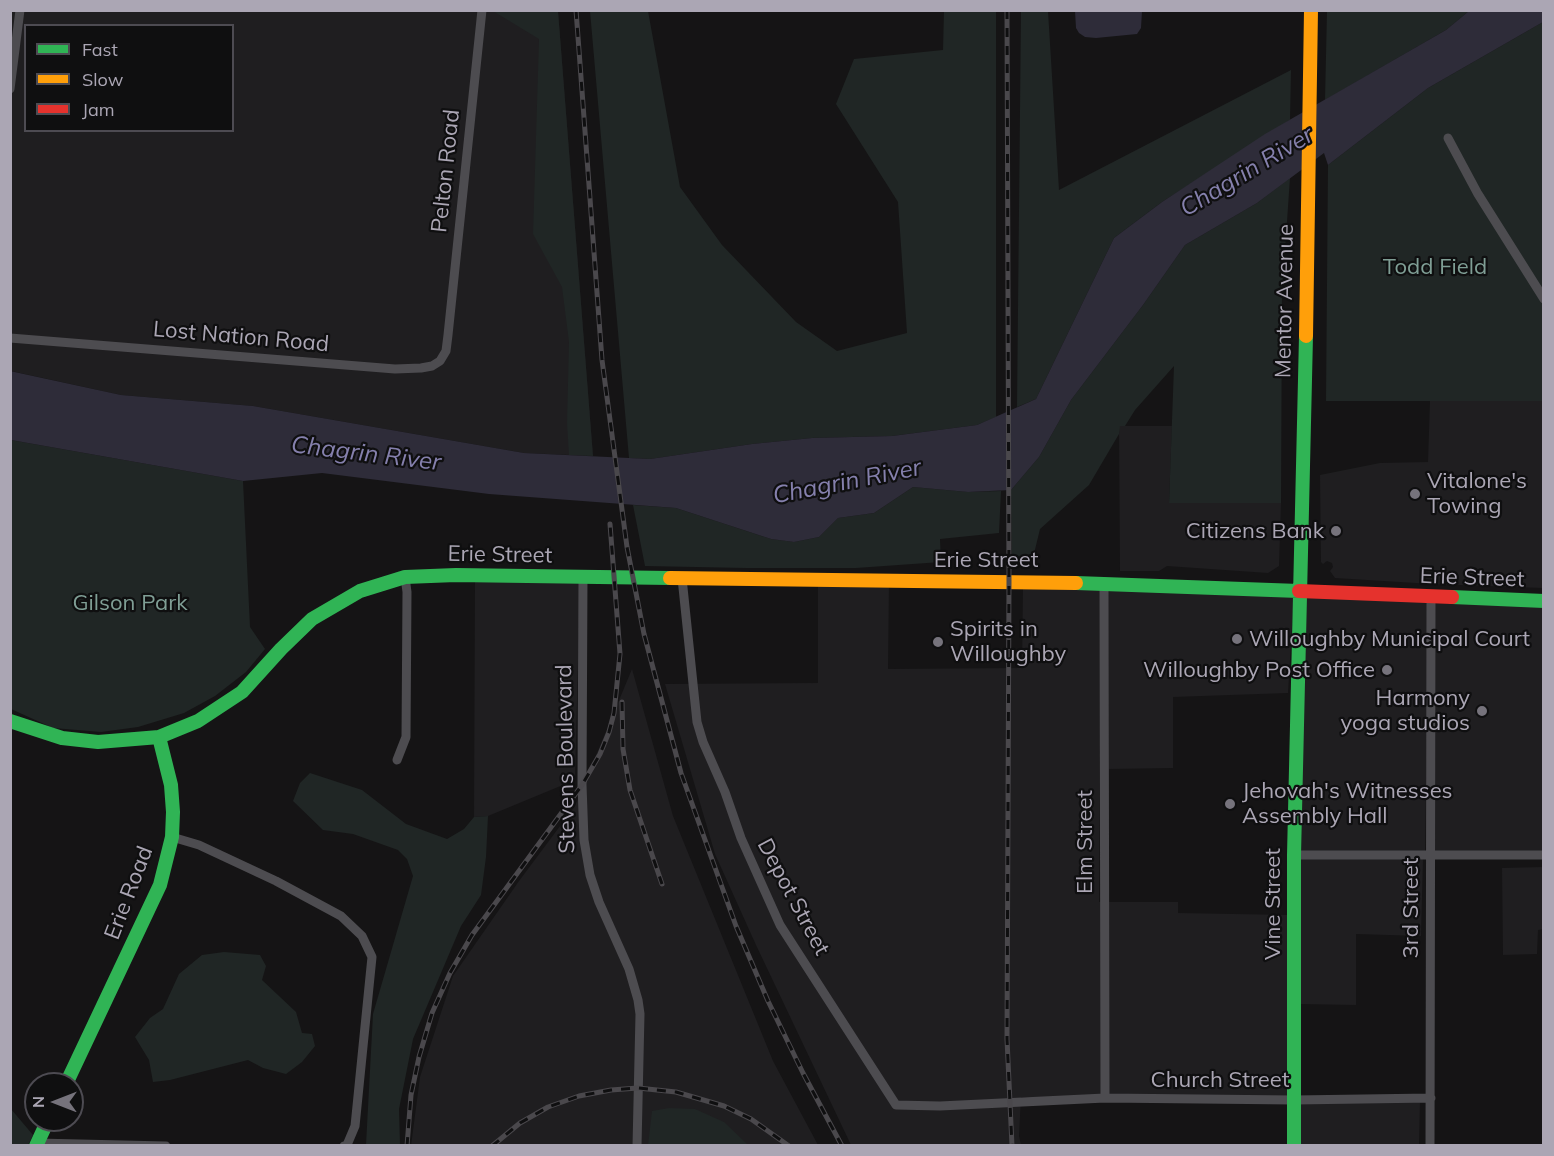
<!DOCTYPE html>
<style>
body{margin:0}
#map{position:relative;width:1554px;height:1156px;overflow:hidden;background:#151415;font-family:Mulish,sans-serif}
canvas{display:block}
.frame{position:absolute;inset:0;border:12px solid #aba6b4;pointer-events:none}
.legend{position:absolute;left:24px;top:24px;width:210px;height:108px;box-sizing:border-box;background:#0f0f10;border:2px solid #4d4b52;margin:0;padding:8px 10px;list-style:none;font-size:18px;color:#aba6b4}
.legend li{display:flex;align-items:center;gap:12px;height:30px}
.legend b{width:30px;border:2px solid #4d4b52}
.north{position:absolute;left:24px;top:1072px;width:60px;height:60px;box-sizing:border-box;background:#0f0f10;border:2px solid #4d4b52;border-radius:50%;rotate:270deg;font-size:16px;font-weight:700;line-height:24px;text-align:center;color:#aba6b4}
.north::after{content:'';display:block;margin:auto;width:21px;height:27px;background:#76737c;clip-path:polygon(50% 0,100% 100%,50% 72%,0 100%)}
</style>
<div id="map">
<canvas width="1554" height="1156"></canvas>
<div class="frame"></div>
<ul class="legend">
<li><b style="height:8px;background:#30b455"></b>Fast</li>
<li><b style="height:8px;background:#ff9f0a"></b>Slow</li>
<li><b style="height:8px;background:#e5322d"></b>Jam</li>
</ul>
<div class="north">N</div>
</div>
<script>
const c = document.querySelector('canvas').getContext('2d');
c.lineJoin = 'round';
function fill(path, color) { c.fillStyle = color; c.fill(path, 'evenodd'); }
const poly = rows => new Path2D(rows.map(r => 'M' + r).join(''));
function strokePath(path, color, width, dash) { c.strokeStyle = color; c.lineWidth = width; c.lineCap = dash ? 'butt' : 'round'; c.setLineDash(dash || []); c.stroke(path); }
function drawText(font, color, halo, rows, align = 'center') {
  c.font = font + ' Mulish,sans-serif'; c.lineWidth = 4.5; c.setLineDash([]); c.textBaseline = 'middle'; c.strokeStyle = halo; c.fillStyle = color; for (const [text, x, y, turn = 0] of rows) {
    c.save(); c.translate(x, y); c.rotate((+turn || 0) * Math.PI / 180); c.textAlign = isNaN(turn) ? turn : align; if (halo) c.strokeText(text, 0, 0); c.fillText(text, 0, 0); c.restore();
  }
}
const built = poly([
 [11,11,558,11,593,456,524,453,253,406,121,395,11,371],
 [26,26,232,26,232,130,26,130],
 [1430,400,1543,401,1543,588,1432,584,1335,578,1330,571,1333,567,1332,563,1327,561,1323,564,1321,562,1320,475,1380,463,1428,462],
 [1119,426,1172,426,1169,503,1281,503,1279,566,1268,573,1167,566,1159,571,1120,571],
 [475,578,580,581,575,780,488,816,474,817],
 [818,583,889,583,888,669,1022,668,1023,585,1101,589,1099,902,1178,902,1178,913,1290,915,1289,1097,1021,1097,1019,1136,1021,1145,851,1145,756,945,715,854,665,684,818,683],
 [1108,589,1294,594,1288,693,1173,697,1173,768,1109,769],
 [1302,595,1429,600,1425,852,1298,852],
 [1433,600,1543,603,1543,852,1434,853],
 [632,669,673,816,773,1061,818,1145,411,1146,420,1077,453,976,519,881,575,806],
 [1297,859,1423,859,1421,936,1356,934,1356,1005,1298,1004],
 [1543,867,1543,929,1538,930,1537,954,1503,955,1502,868],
 [1420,1101,1419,1145,1301,1145,1301,1104]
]);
const green = poly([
 [493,11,558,11,593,456,569,455,567,423,569,342,562,287,533,234,539,39],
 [590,11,648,11,680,187,722,245,796,322,837,351,907,333,898,202,836,104,854,59,943,50,944,11,996,11,996,417,977,425,892,436,812,438,752,444,650,459,629,458],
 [1021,11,1048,11,1059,190,1291,70,1290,120,1162,202,1114,238,1036,399,1017,407],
 [1327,11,1469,11,1446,30,1325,100],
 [1543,22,1543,401,1326,401,1328,165,1428,88],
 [1290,178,1282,294,1281,503,1169,503,1174,366,1135,410,1125,426,1120,426,1119,434,1089,485,1040,529,1032,562,1012,564,1011,490,1039,457,1071,400,1143,305,1185,245,1257,203],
 [11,440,243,481,250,627,265,649,246,672,215,696,184,713,138,727,101,732,53,728,11,709],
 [913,487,968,492,1001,491,999,533,940,539,941,562,856,568,746,568,645,566,633,505,676,508,771,539,794,542,819,537,838,518,874,513],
 [310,773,362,790,406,824,447,839,464,829,474,817,488,816,486,857,481,895,461,926,413,1039,399,1109,400,1145,366,1145,373,1014,413,876,407,859,398,850,353,834,323,830,293,801,300,783],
 [224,952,260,955,266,966,262,980,296,1012,302,1033,312,1034,315,1046,302,1062,286,1074,263,1068,248,1060,170,1080,153,1082,149,1060,135,1037,150,1018,163,1009,179,974,202,955],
 [669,1108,695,1109,724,1122,748,1145,648,1145,652,1111],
 [11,1109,33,1135,28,1145,11,1145]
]);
const water = poly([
 [1075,11,1142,11,1141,28,1137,34,1096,38,1085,37,1079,33,1076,28],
 [1469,11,1543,11,1543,22,1428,88,1328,165,1324,153,1257,203,1185,245,1143,305,1071,400,1039,457,1011,490,968,492,913,487,874,513,838,518,819,537,794,542,771,539,676,508,489,494,322,473,243,481,11,440,10,371,121,395,253,406,524,453,650,459,752,444,812,438,892,436,977,425,1036,399,1114,238,1162,202,1265,134,1446,30]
]);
const street = poly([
 [10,89,20,10],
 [1448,138,1478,194,1544,299],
 [10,338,395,369,421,368,432,366,440,361,446,351,448,335,482,10],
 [583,577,582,785,584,840,590,875,599,902,629,969,638,1000,640,1014,637,1146],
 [682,578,697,722,703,742,725,792,741,838,780,925,896,1105,940,1106,1105,1098,1294,1100,1431,1098],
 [1104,585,1105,1098],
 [397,760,406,737,407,592,405,577],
 [172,837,199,845,276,881,341,916,362,936,372,957,355,1126,347,1145,344,1146],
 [1294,855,1544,855],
 [37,1143,166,1146],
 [1430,1146,1431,598]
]);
const fast = poly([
 [1076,583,1299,591],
 [1452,597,1544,601],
 [10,721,62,738,98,742,159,737,198,721,242,692,281,649,312,619,360,591,405,577,456,575,670,578],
 [66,1084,160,885,172,837,173,812,171,785,159,737],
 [36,1146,48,1120],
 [1294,1146,1294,855,1306,336]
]);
const slow = poly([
 [1306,336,1311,10],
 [670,578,1076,583]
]);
const jam = poly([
 [1299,591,1452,597]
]);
const rail = poly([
 [576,10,602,360,627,547,644,634,681,773,736,926,768,1001,803,1073,842,1146],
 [1007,10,1009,581,1007,1039,1012,1146],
 [622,702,623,749,630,790,662,884],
 [407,1146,411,1095,419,1057,432,1013,450,973,472,935,582,785,600,754,609,732,614,713,620,654,610,524],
 [492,1146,520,1123,548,1107,579,1096,611,1090,638,1088,676,1092,724,1106,751,1119,789,1146]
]);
const markers = [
 [1415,494,6,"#76737c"],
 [1336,531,6,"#76737c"],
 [1237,639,6,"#76737c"],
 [938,642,6,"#76737c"],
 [1387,670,6,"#76737c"],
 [1482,711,6,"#76737c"],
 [1230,804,6,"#76737c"]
];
const streetNames = [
 ["Pelton Road",446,171,-84],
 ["Mentor Avenue",1285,301,-89],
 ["Lost Nation Road",241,337,5],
 ["Erie Street",500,555,1],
 ["Erie Street",986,560],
 ["Erie Street",1472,578,2],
 ["Stevens Boulevard",566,759,-91],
 ["Elm Street",1085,842,-90],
 ["Erie Road",129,893,-69],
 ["Depot Street",793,897,62],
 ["Vine Street",1273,904,-90],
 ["3rd Street",1411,908,-90],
 ["Church Street",1220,1080]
];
const parkNames = [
 ["Todd Field",1435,267],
 ["Gilson Park",130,603]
];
const poiNames = [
 ["Vitalone's",1427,481],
 ["Towing",1427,506],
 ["Citizens Bank",1324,531,"right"],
 ["Spirits in",950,629],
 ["Willoughby",950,654],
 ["Willoughby Municipal Court",1249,639],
 ["Willoughby Post Office",1375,670,"right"],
 ["Harmony",1470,698,"right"],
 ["yoga studios",1470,723,"right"],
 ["Jehovah's Witnesses",1242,791],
 ["Assembly Hall",1242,816]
];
const waterNames = [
 ["Chagrin River",1247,172,-31],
 ["Chagrin River",366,454,7],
 ["Chagrin River",847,482,-11]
];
fill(built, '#1f1e20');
fill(green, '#202625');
fill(water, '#2e2c39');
strokePath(street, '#4d4c50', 9);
strokePath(fast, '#30b455', 14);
strokePath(slow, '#ff9f0a', 14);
strokePath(jam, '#e5322d', 14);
strokePath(rail, '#4a484c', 5);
strokePath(rail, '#0f0f10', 3, [9]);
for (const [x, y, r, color] of markers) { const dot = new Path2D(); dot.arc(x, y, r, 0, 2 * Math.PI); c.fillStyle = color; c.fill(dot); strokePath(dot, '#0f0f10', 2); }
drawText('22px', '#aba6b4', '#0f0f10', streetNames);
drawText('22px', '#7f9e95', '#0f0f10', parkNames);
drawText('22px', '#aba6b4', '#0f0f10', poiNames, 'left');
drawText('italic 24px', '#8580ad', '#0f0f10', waterNames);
</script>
